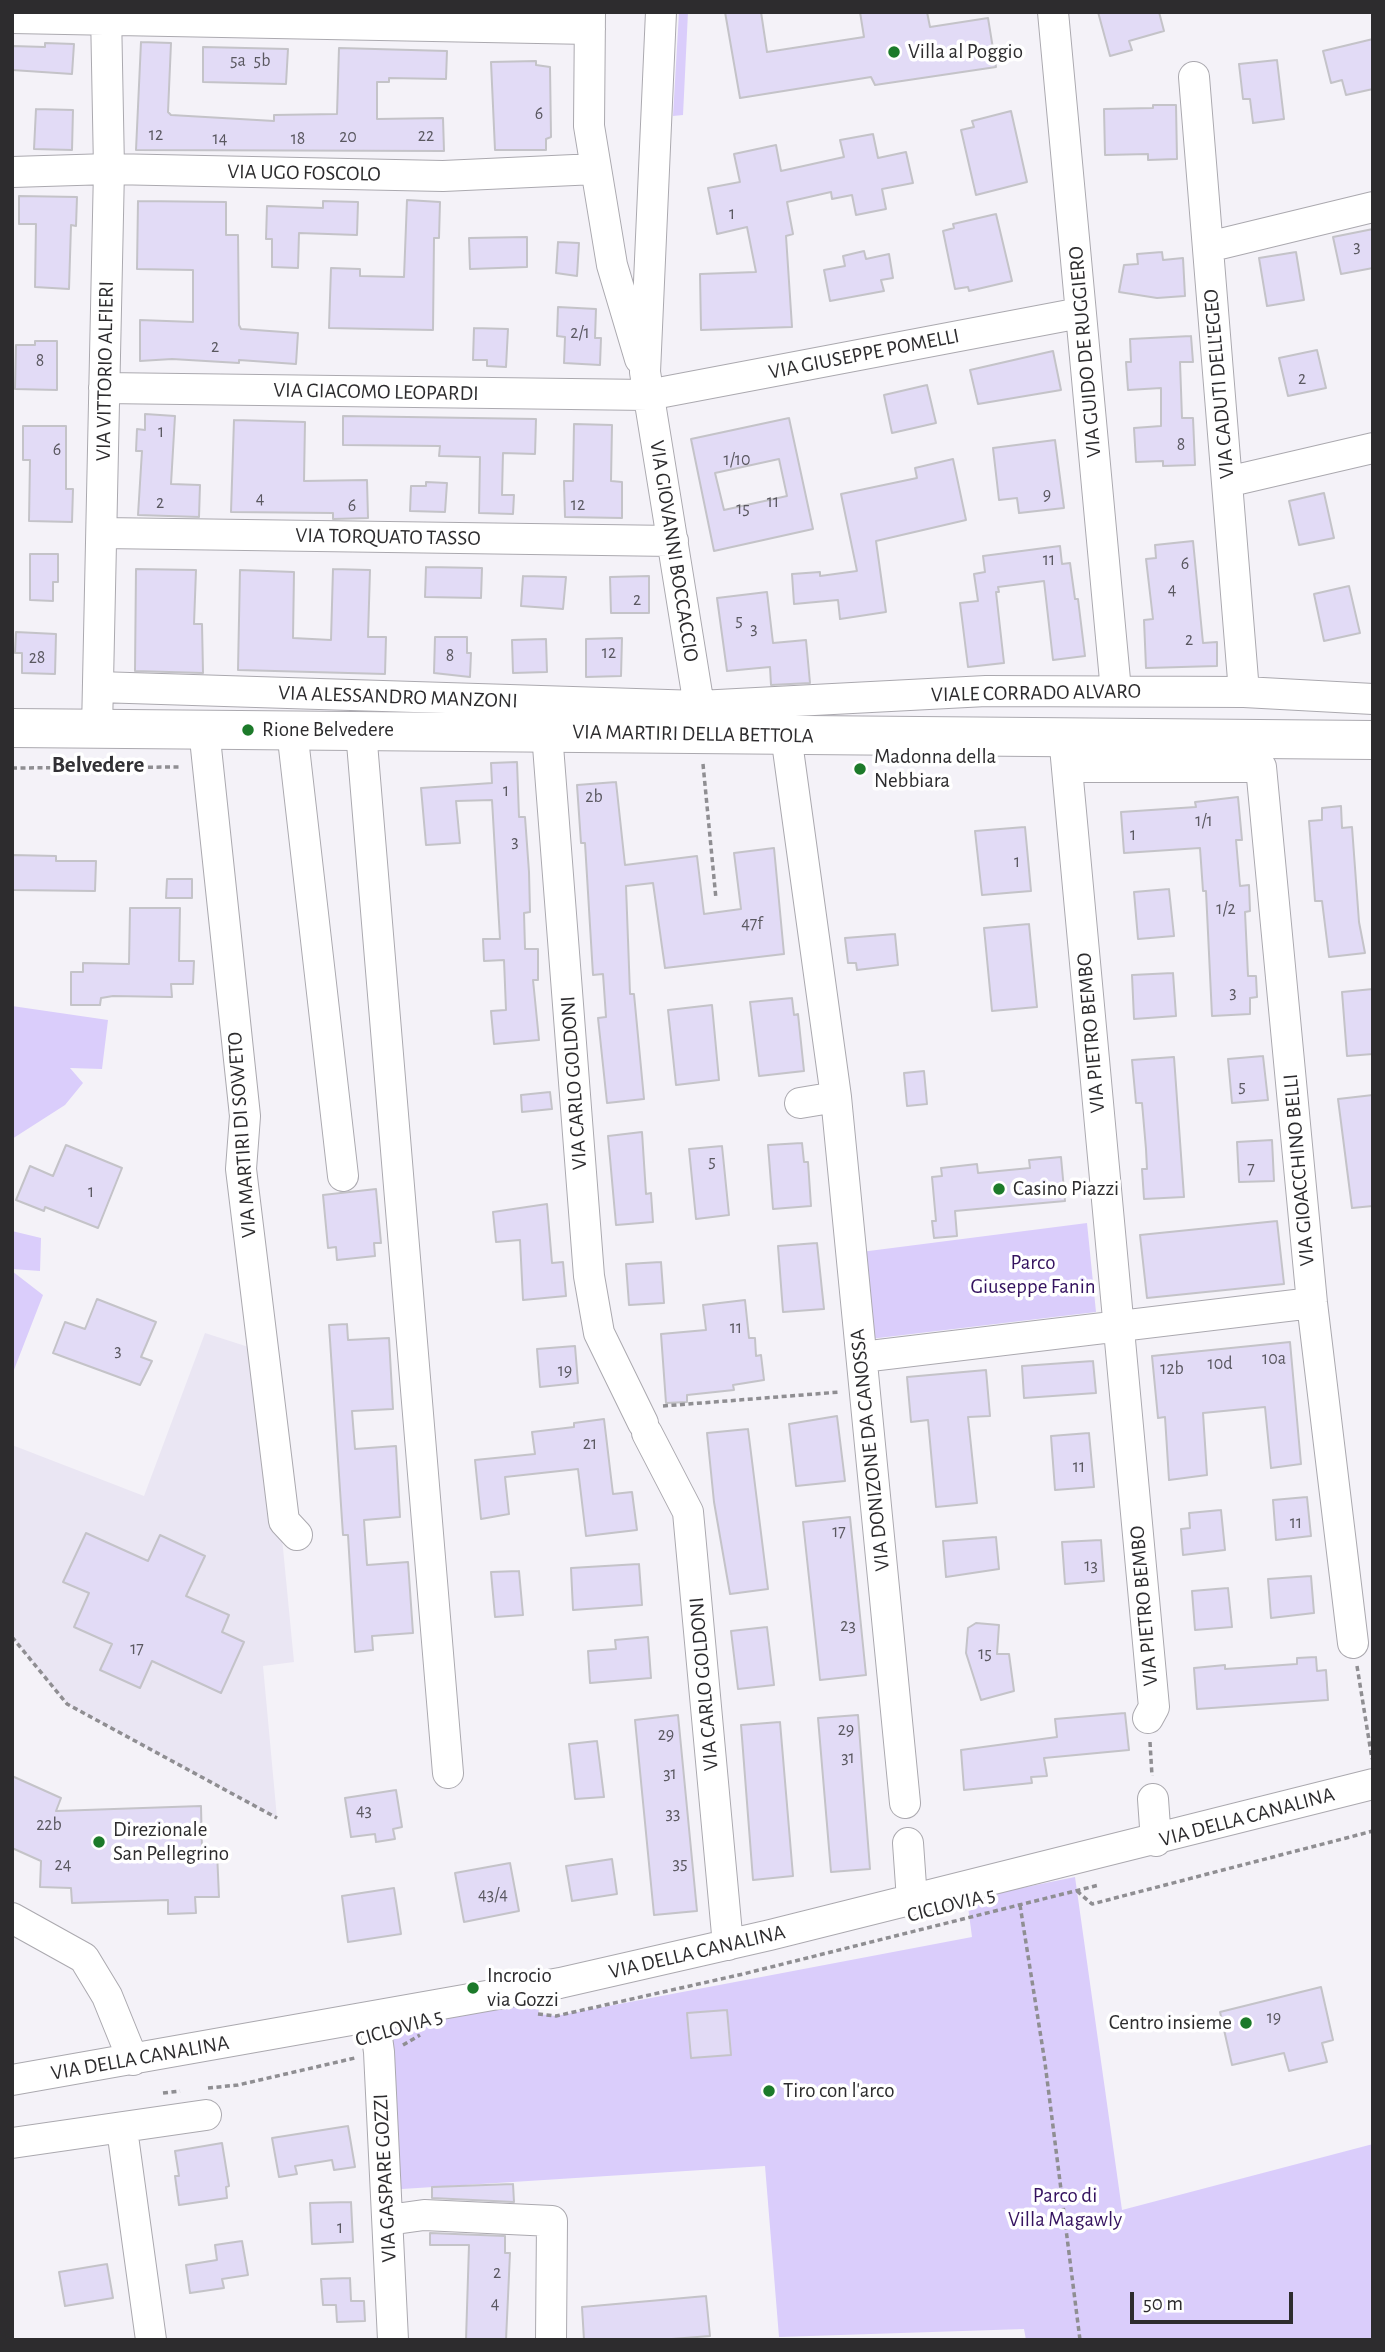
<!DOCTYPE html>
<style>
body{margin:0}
#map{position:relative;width:1385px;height:2352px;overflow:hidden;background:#f4f2f8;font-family:"Alegreya Sans",sans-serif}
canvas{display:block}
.frame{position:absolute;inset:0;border:14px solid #2d2c2e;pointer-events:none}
.scale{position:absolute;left:1130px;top:2292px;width:163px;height:32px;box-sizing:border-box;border:4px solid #2d2c2e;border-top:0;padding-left:9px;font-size:21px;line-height:24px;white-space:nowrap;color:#2d2c2e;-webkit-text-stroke:5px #fff;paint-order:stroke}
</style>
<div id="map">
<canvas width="1385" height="2352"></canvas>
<div class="frame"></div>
<div class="scale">50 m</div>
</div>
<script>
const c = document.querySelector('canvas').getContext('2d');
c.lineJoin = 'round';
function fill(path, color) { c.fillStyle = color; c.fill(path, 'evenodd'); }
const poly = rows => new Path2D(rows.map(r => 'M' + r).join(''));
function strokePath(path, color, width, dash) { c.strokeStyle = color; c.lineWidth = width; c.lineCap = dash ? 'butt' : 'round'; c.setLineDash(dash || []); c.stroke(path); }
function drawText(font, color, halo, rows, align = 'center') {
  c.font = font + ' "Alegreya Sans",sans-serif'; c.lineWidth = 7; c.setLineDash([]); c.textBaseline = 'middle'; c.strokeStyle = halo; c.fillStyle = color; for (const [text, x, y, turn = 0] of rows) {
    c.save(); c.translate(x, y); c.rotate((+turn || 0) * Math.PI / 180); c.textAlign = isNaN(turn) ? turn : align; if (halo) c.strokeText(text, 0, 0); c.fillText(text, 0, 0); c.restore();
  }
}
const built = poly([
 [205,1333,264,1352,294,1662,263,1666,277,1818,67,1704,12,1637,12,1445,144,1496]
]);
const green = poly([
 [679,12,688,12,683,115,673,116],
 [12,1006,108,1020,102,1069,70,1068,83,1083,65,1105,12,1139],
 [1087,1223,1096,1312,870,1339,861,1252],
 [12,1231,41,1238,40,1271,12,1269],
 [12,1271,43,1295,12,1375],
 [1075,1877,1122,2210,1373,2144,1373,2340,1026,2340,1024,2329,779,2337,765,2166,386,2190,374,2016,537,1987,539,2014,556,2016,972,1937,967,1899]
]);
const building = poly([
 [725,12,761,12,767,52,864,37,860,12,927,12,930,27,988,18,996,67,875,85,871,77,740,98,725,12],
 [1098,12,1159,12,1164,31,1129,41,1132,50,1110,56,1098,12],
 [1373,39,1373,89,1346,95,1342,80,1331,83,1323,51,1373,39],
 [141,42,171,43,168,112,171,115,274,121,274,115,337,114,339,48,447,51,446,79,389,78,389,82,377,82,377,119,443,118,444,151,136,150,141,42],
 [45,43,74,44,72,74,12,70,12,46,45,47,45,43],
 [203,47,288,49,286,84,203,82,203,47],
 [1277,60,1284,119,1253,123,1250,99,1243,99,1239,64,1277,60],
 [536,61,536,65,550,67,551,137,546,139,546,150,495,150,491,62,536,61],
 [1153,105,1176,105,1177,159,1148,160,1148,154,1105,155,1104,109,1153,108,1153,105],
 [36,109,73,110,72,150,34,149,36,109],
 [1011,111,1027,182,976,195,961,130,974,127,972,121,1011,111],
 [873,134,878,158,906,152,913,183,882,189,886,209,856,215,852,195,832,199,831,192,787,202,793,234,786,236,792,327,701,330,700,274,756,272,747,227,717,234,708,188,740,182,734,154,776,145,781,171,844,157,840,140,873,134],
 [19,196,77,197,76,226,71,225,69,289,35,287,36,224,19,224,19,196],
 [407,200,440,202,439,238,434,238,433,330,329,328,331,268,360,269,360,276,404,277,407,200],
 [138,201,226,202,226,235,238,235,239,325,241,329,298,333,296,364,239,360,239,363,172,359,140,361,140,320,193,322,193,270,137,269,138,201],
 [323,201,358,202,357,235,299,233,298,268,272,267,272,239,266,239,267,206,323,208,323,201],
 [996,214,1012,281,969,291,968,287,955,289,943,231,954,228,953,224,996,214],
 [1373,229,1373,268,1341,274,1333,237,1373,229],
 [527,237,527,267,470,269,469,238,527,237],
 [558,242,579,243,577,276,556,273,558,242],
 [864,251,866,259,889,254,893,278,881,280,884,291,830,301,824,270,845,266,843,256,864,251],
 [1162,252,1163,260,1183,258,1185,296,1157,298,1119,292,1124,265,1138,264,1137,254,1162,252],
 [1296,252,1304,300,1267,306,1259,258,1296,252],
 [558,307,596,309,595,338,601,338,600,365,564,363,565,337,557,336,558,307],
 [474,328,508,329,506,367,487,366,487,360,473,360,474,328],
 [1191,336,1193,362,1180,362,1182,418,1193,418,1195,465,1163,466,1163,461,1136,462,1134,428,1161,426,1161,388,1128,390,1126,362,1131,362,1130,339,1191,336],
 [35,341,57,341,57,390,15,389,16,345,35,345,35,341],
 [1317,350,1326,388,1288,396,1279,358,1317,350],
 [1053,351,1061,390,978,404,970,370,1053,351],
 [927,385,936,423,892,433,884,395,927,385],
 [145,414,175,416,171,484,200,485,199,517,138,515,142,451,136,451,137,429,145,430,145,414],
 [343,416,536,419,535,454,503,453,502,495,514,495,513,514,479,513,480,457,439,456,440,446,343,445,343,416],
 [789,418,813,529,714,551,691,439,789,418],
 [779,459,787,496,724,510,715,473,779,459],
 [234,420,305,422,304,481,367,480,368,518,333,519,333,513,231,512,234,420],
 [574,424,612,425,611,481,622,482,622,518,565,517,564,481,573,481,574,424],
 [23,426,66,426,66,489,73,489,72,522,29,521,30,460,23,460,23,426],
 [1055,440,1064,508,1019,513,1017,498,999,500,993,448,1055,440],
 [953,459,966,520,876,541,886,612,840,619,838,600,794,604,792,574,820,572,820,576,857,571,841,494,917,478,915,468,953,459],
 [426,482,447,483,445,512,410,511,411,486,426,486,426,482],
 [1324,493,1334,538,1299,545,1289,501,1324,493],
 [1193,541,1203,643,1217,642,1217,666,1146,668,1144,620,1153,619,1146,559,1156,558,1155,545,1193,541],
 [1060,546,1062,564,1070,563,1075,599,1078,599,1085,656,1053,660,1044,581,998,587,999,592,996,592,1004,663,968,667,960,603,978,601,974,574,985,572,983,556,1060,546],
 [30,554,58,554,58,582,53,582,53,601,30,600,30,554],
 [426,567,482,568,481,598,425,597,426,567],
 [136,569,196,570,194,624,202,624,203,673,135,671,136,569],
 [333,569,370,570,368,637,386,637,385,674,238,670,240,570,294,572,293,638,331,640,333,569],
 [523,576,566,577,563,609,521,606,523,576],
 [649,576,649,613,611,613,610,577,649,576],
 [1349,586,1360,633,1324,641,1314,594,1349,586],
 [767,592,773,643,806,640,810,683,771,685,770,667,727,671,717,598,767,592],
 [16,632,56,634,55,674,22,673,22,653,15,653,16,632],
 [435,637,467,637,467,653,471,653,470,677,434,673,435,637],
 [622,638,621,676,586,677,586,639,622,638],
 [546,639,547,672,513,673,512,640,546,639],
 [517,762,519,817,525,817,529,872,530,912,524,913,525,949,538,949,538,980,533,980,539,1040,494,1044,491,1011,506,1010,504,960,484,961,483,939,500,939,492,800,456,801,460,843,426,845,421,788,492,783,491,763,517,762],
 [616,782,625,865,697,856,704,914,741,909,734,853,774,848,784,954,665,968,653,883,626,886,630,994,634,994,644,1099,607,1103,598,1018,606,1017,603,974,593,975,585,843,581,843,577,785,616,782],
 [1238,797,1242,840,1236,840,1240,886,1249,885,1250,911,1245,912,1248,976,1256,976,1257,997,1250,998,1250,1014,1212,1016,1206,891,1203,891,1200,848,1124,853,1121,812,1196,807,1195,802,1238,797],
 [1341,806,1342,828,1352,827,1359,922,1365,953,1329,957,1322,901,1315,901,1309,821,1322,820,1322,808,1341,806],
 [1025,827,1031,891,982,895,975,831,1025,827],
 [12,855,56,856,56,861,96,861,95,891,12,890,12,855],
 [167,879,192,879,192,898,166,898,167,879],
 [1169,889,1174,936,1138,939,1134,892,1169,889],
 [130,908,180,908,179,961,194,961,193,984,171,984,172,997,113,996,101,998,100,1005,71,1005,71,972,83,972,83,963,129,964,130,908],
 [1029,924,1037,1007,992,1011,984,928,1029,924],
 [895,934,898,965,857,970,856,963,848,963,845,938,895,934],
 [1173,973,1176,1016,1134,1019,1132,975,1173,973],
 [1373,989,1373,1054,1347,1056,1342,992,1373,989],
 [792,998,794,1015,798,1014,804,1071,759,1076,750,1002,792,998],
 [712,1005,719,1080,676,1085,668,1010,712,1005],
 [1263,1056,1268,1100,1232,1103,1228,1059,1263,1056],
 [1174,1057,1184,1197,1144,1199,1142,1169,1147,1169,1146,1149,1142,1103,1136,1103,1132,1060,1174,1057],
 [924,1071,927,1104,907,1106,904,1073,924,1071],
 [550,1092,552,1109,522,1112,521,1095,550,1092],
 [1373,1095,1373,1206,1352,1208,1338,1099,1373,1095],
 [642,1132,646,1194,651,1193,653,1222,616,1225,608,1136,642,1132],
 [1272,1140,1274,1181,1239,1182,1237,1142,1272,1140],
 [802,1143,804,1162,808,1162,811,1206,773,1209,768,1145,802,1143],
 [66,1145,122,1168,98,1228,45,1207,44,1211,16,1200,30,1166,53,1176,66,1145],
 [722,1146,729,1215,696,1219,689,1149,722,1146],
 [1061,1157,1065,1201,955,1211,957,1236,934,1238,932,1221,936,1221,932,1177,942,1176,941,1168,977,1164,978,1173,1030,1168,1029,1160,1061,1157],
 [376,1189,381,1243,374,1243,375,1256,337,1260,336,1247,328,1248,323,1195,376,1189],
 [547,1204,552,1263,563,1262,566,1296,523,1300,520,1240,496,1242,493,1212,547,1204],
 [1277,1221,1284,1284,1147,1298,1140,1235,1277,1221],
 [817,1243,824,1309,783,1312,778,1246,817,1243],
 [661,1262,664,1303,629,1305,626,1264,661,1262],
 [97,1299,156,1322,141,1357,152,1361,140,1385,53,1353,65,1322,85,1329,97,1299],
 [745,1300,749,1338,755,1338,756,1356,761,1355,764,1380,733,1385,734,1390,687,1395,687,1402,666,1403,661,1334,706,1330,703,1305,745,1300],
 [347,1324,348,1340,389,1338,393,1409,352,1411,355,1449,396,1446,400,1517,364,1520,367,1565,408,1562,413,1633,372,1636,373,1650,355,1652,348,1535,343,1535,329,1325,347,1324],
 [1290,1342,1301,1464,1271,1468,1265,1407,1203,1413,1207,1475,1169,1480,1165,1417,1158,1418,1152,1356,1290,1342],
 [575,1346,578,1383,540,1387,537,1349,575,1346],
 [1093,1361,1096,1393,1024,1398,1022,1366,1093,1361],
 [986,1370,990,1416,968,1417,977,1503,936,1507,928,1420,911,1422,907,1377,986,1370],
 [837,1416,845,1481,796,1486,789,1424,837,1416],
 [604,1419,613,1494,632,1492,637,1530,586,1536,578,1469,505,1477,509,1514,481,1519,475,1460,535,1454,532,1432,574,1427,574,1423,604,1419],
 [748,1429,768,1589,730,1594,714,1502,707,1433,748,1429],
 [1089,1433,1094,1487,1055,1490,1051,1436,1089,1433],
 [1307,1497,1311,1536,1276,1540,1273,1500,1307,1497],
 [1221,1510,1225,1550,1183,1555,1181,1529,1190,1528,1189,1513,1221,1510],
 [850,1517,866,1675,820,1680,803,1522,850,1517],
 [86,1533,148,1561,160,1535,205,1556,186,1596,229,1615,222,1632,244,1642,221,1693,152,1661,140,1688,100,1670,112,1644,74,1627,89,1593,63,1582,86,1533],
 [996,1537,999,1569,946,1577,943,1541,996,1537],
 [1101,1540,1104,1581,1065,1584,1062,1542,1101,1540],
 [639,1564,642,1605,573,1610,571,1568,639,1564],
 [519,1571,523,1615,495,1617,491,1572,519,1571],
 [1311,1576,1314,1613,1271,1618,1268,1579,1311,1576],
 [1228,1588,1232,1627,1195,1630,1192,1591,1228,1588],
 [976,1623,999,1625,997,1654,1009,1654,1014,1691,981,1700,966,1653,968,1628,976,1623],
 [767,1627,774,1685,738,1689,731,1631,767,1627],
 [648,1637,651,1678,590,1683,588,1651,616,1649,615,1640,648,1637],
 [1316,1657,1317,1671,1326,1670,1328,1700,1197,1709,1194,1668,1225,1665,1225,1669,1297,1664,1297,1658,1316,1657],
 [1125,1713,1129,1750,1044,1758,1047,1776,1031,1777,1032,1783,964,1790,961,1750,1057,1737,1055,1719,1125,1713],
 [678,1715,697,1911,654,1915,635,1720,678,1715],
 [858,1715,870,1869,831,1872,818,1718,858,1715],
 [780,1722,793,1876,753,1880,741,1725,780,1722],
 [597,1741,604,1797,575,1799,569,1744,597,1741],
 [12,1776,61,1798,56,1811,201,1806,202,1852,217,1852,219,1897,195,1897,196,1913,168,1914,168,1900,72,1903,71,1888,40,1887,41,1861,12,1848,12,1776],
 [396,1790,402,1827,393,1829,395,1839,376,1842,375,1834,351,1837,345,1798,396,1790],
 [612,1859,617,1894,572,1901,566,1866,612,1859],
 [510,1863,519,1911,464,1922,455,1873,510,1863],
 [394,1888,401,1934,348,1942,342,1896,394,1888],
 [1321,1987,1333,2040,1322,2043,1327,2062,1289,2071,1284,2053,1232,2065,1220,2012,1321,1987],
 [727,2010,731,2055,691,2058,687,2013,727,2010],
 [348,2126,355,2167,334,2170,332,2160,295,2166,297,2174,279,2177,272,2138,348,2126],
 [222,2143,229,2186,226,2187,227,2198,179,2205,175,2176,179,2176,175,2151,222,2143],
 [513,2184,514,2202,432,2198,432,2187,513,2184],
 [351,2202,353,2242,312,2244,310,2203,351,2202],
 [430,2233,505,2236,505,2253,510,2253,506,2340,466,2340,469,2245,430,2245,430,2233],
 [242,2241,248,2275,222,2279,224,2288,190,2293,186,2265,217,2260,215,2245,242,2241],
 [107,2264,113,2298,65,2306,59,2272,107,2264],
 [350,2278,351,2301,364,2301,365,2321,337,2322,336,2305,323,2305,321,2279,350,2278],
 [706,2296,710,2336,659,2340,584,2340,582,2307,706,2296]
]);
const path = poly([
 [703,764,716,899],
 [12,768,182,767],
 [663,1406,840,1392],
 [12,1637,67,1704,277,1818],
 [1357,1666,1372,1759],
 [1150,1742,1152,1776],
 [1077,1891,1092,1904,1373,1831],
 [1020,1905,1045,2063,1080,2340],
 [538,2014,556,2016,743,1974,1099,1885],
 [403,2045,420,2035],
 [208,2088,238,2085,355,2058],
 [163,2093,180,2091]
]);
const minor = poly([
 [590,12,589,126,612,265,640,359],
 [661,12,645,372,699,706],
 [1053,12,1116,691],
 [12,18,590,29],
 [1194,77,1244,692],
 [12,172,109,169,443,176,596,169],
 [1208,247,1373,207],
 [104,388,648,395,1080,313],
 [1227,482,1373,448],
 [103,533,673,541],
 [98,687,699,706,986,691,1244,692,1373,699],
 [97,729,109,169,106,12],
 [204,729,245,1116,241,1169,284,1521,297,1535],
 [292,730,343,1176],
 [361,731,448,1773],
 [547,733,589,1276,599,1333,643,1423],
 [786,735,836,1097,905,1803],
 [1065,747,1154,1707,1148,1718],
 [1067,767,1261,767,1312,1303,1353,1643],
 [800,1103,836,1097],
 [862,1357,1312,1303],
 [647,1433,688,1512,728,1945],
 [1153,1799,1156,1841],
 [908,1843,912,1900],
 [12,1918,84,1958,107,1996,133,2060],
 [374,2016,379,2052,393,2340],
 [12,2080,560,1983,770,1935,1373,1784],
 [122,2129,151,2340],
 [12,2143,206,2115],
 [388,2220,424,2215,552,2221,551,2340]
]);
const major = poly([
 [12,728,1373,740]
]);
const markers = [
 [894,52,7,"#1c7a2a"],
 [248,730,7,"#1c7a2a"],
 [860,769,7,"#1c7a2a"],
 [999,1189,7,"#1c7a2a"],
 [99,1842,7,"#1c7a2a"],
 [473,1988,7,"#1c7a2a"],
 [1246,2023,7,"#1c7a2a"],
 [769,2091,7,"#1c7a2a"]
];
const numberNames = [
 ["5a",238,61],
 ["5b",262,61],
 ["6",539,114],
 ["12",156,135],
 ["22",426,136],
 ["20",348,137],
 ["14",220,139],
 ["18",298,139],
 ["1",732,214],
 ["3",1357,247],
 ["2/1",580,333],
 ["2",215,347],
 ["8",40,361],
 ["2",1302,379],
 ["1",161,432],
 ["8",1181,445],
 ["6",57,450],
 ["1/10",737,460],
 ["9",1047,495],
 ["4",260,499],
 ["11",773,502],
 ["2",160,503],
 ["12",578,505],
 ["6",352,506],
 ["15",743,509],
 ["11",1049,560],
 ["6",1185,564],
 ["4",1172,590],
 ["2",637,600],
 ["5",739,621],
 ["3",754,629],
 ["2",1189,640],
 ["12",609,653],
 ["8",450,656],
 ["28",37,658],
 ["1",506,791],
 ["2b",594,797],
 ["1/1",1204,821],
 ["1",1133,835],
 ["3",515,842],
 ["1",1017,862],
 ["1/2",1226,909],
 ["47f",752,924],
 ["3",1233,993],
 ["5",1242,1087],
 ["5",712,1162],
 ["7",1251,1169],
 ["1",91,1192],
 ["11",736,1328],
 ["3",118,1351],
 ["10a",1274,1359],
 ["10d",1220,1364],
 ["12b",1172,1369],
 ["19",565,1371],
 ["21",590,1444],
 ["11",1079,1467],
 ["11",1296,1523],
 ["17",839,1532],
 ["13",1091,1566],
 ["23",848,1626],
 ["17",137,1649],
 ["15",985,1654],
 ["29",846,1730],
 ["29",666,1735],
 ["31",848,1758],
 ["31",670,1774],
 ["43",364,1811],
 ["33",673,1814],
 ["22b",49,1825],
 ["35",680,1864],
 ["24",63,1865],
 ["43/4",493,1895],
 ["19",1274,2018],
 ["1",340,2228],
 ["2",497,2273],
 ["4",495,2304]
];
const poiNames = [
 ["Villa al Poggio",908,52],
 ["Rione Belvedere",262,730],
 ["Madonna della",874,757],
 ["Nebbiara",874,781],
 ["Casino Piazzi",1013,1189],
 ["Direzionale",113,1830],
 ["San Pellegrino",113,1854],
 ["Incrocio",487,1976],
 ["via Gozzi",487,2000],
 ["Centro insieme",1232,2023,"right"],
 ["Tiro con l'arco",783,2091]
];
const streetNames = [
 ["VIA UGO FOSCOLO",304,173,1],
 ["VIA GUIDO DE RUGGIERO",1085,352,-95],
 ["VIA GIUSEPPE POMELLI",864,354,-11],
 ["VIA VITTORIO ALFIERI",105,371,-89],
 ["VIA CADUTI DELL'EGEO",1219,384,-95],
 ["VIA GIACOMO LEOPARDI",376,392,1],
 ["VIA TORQUATO TASSO",388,537,1],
 ["VIA GIOVANNI BOCCACCIO",674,551,81],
 ["VIALE CORRADO ALVARO",1036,693,-1],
 ["VIA ALESSANDRO MANZONI",398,697,2],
 ["VIA MARTIRI DELLA BETTOLA",693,734,1],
 ["VIA PIETRO BEMBO",1091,1033,-95],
 ["VIA CARLO GOLDONI",574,1083,-94],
 ["VIA MARTIRI DI SOWETO",242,1135,-94],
 ["VIA GIOACCHINO BELLI",1299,1170,-95],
 ["VIA DONIZONE DA CANOSSA",870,1450,-96],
 ["VIA PIETRO BEMBO",1144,1606,-95],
 ["VIA CARLO GOLDONI",704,1684,-95],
 ["VIA DELLA CANALINA",1247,1817,-15],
 ["CICLOVIA 5",951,1905,-14],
 ["VIA DELLA CANALINA",697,1952,-13],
 ["CICLOVIA 5",399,2028,-16],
 ["VIA DELLA CANALINA",140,2058,-10],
 ["VIA GASPARE GOZZI",385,2178,-93]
];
const parkNames = [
 ["Parco",1033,1263],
 ["Giuseppe Fanin",1033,1287],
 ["Parco di",1065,2196],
 ["Villa Magawly",1065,2220]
];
const neighbourhoodNames = [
 ["Belvedere",98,765]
];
fill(built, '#eae6f3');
fill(green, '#dacdfb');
fill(building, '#e2dbf6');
strokePath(building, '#c4c3c8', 2);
strokePath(minor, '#aba9af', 32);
strokePath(major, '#aba9af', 40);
strokePath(path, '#8f8e92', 3.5, [5, 3.5]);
strokePath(minor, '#fff', 30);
strokePath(major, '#fff', 38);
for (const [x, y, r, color] of markers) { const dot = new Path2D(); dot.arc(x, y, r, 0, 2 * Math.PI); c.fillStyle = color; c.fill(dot); strokePath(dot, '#fff', 2.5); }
drawText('18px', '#5a5860', null, numberNames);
drawText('21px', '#2d2c2e', '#fff', poiNames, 'left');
drawText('21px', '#2d2c2e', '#fff', streetNames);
drawText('21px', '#35135f', '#fff', parkNames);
drawText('bold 23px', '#323135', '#fff', neighbourhoodNames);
</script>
